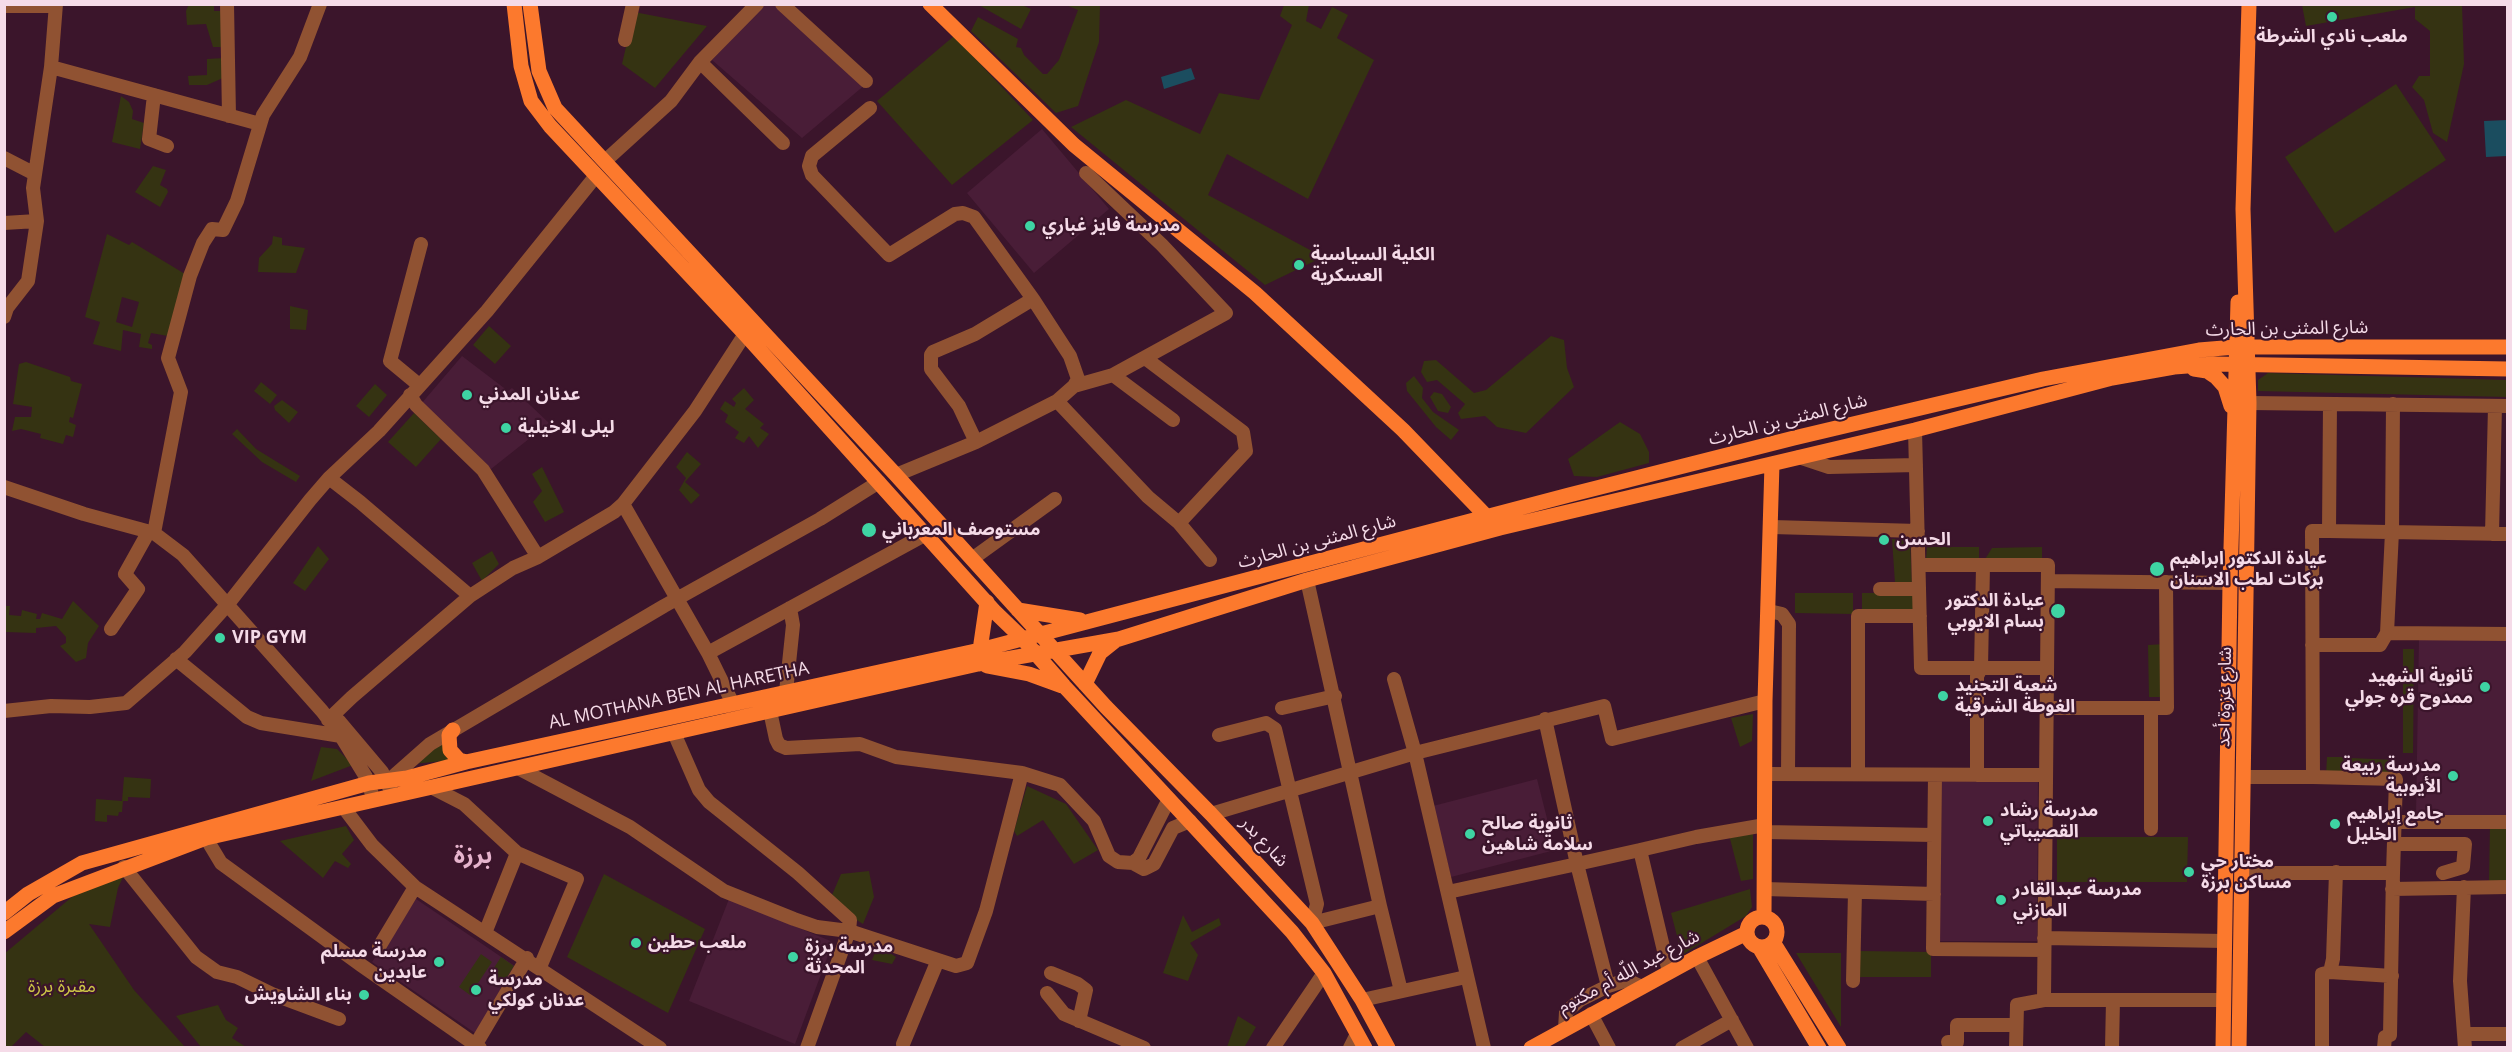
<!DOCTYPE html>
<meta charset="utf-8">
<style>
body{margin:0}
#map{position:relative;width:2512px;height:1052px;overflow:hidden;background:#3b152b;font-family:"Open Sans",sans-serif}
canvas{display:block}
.frame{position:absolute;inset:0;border:6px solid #f5dbe8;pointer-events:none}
</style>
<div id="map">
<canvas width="2512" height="1052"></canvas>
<div class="frame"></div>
</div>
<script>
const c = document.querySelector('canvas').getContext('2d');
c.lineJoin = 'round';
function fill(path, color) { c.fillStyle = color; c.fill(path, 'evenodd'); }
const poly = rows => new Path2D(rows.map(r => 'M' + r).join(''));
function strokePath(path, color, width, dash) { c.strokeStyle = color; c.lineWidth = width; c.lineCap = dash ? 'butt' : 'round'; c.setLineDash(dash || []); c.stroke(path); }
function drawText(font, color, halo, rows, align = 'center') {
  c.font = font + ' "Open Sans","Noto Sans Arabic",sans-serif'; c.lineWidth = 4.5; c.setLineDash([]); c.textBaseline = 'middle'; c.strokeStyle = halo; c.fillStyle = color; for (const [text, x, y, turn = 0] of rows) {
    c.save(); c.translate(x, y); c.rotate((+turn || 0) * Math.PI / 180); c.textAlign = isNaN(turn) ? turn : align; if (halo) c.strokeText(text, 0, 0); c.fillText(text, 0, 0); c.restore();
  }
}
const built = poly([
 [764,5,774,5,866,84,802,138,712,60],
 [1042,129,1109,209,1034,273,967,193],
 [462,356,508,391,512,388,549,423,491,469,421,404],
 [2419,637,2507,638,2507,817,2416,815],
 [1537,779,1555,850,1451,877,1433,806],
 [1937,781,2038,782,2037,941,1936,941],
 [416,899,519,969,475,1033,372,962],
 [729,899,833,942,795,1044,689,1001]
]);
const green = poly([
 [189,4,214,5,214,11,222,11,223,47,213,47,206,24,187,25,186,11],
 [977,4,1022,5,1031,9,1021,29],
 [1066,5,1100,5,1099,42,1078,106,1056,113,971,31,978,17,1018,39,1016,47,1021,48,1024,55,1043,74,1047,74,1059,60,1078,10],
 [1284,5,1309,5,1306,21,1321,29,1332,7,1348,15,1337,38,1374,60,1308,199,1227,154,1208,195,1323,257,1265,285,1071,127,1126,100,1200,134,1219,93,1259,100,1292,25,1280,16],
 [2302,5,2462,5,2464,64,2447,142,2433,133,2424,100,2412,87,2419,76,2430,76,2430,31,2415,19,2415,7,2306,26],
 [634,12,707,26,655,88,622,64],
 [954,36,1033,120,952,185,877,101],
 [225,58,223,78,207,85,189,85,188,76,207,75,207,59],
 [2396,84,2446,160,2335,233,2285,157],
 [121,96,129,102,133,111,132,119,144,123,140,149,112,142],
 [153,166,166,170,160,185,167,189,168,192,160,207,135,192],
 [107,234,129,245,132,242,185,274,168,336,151,333,148,343,152,345,152,349,139,347,141,334,123,330,121,351,93,344,100,322,85,317],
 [122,297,139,302,132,327,116,322],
 [273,236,282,238,282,245,305,248,296,273,258,272,259,258,272,244],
 [290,306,308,310,306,330,290,329],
 [489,326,511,346,495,364,473,345],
 [1551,336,1564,340,1567,368,1574,387,1526,433,1497,427,1485,416,1461,419,1458,413,1465,404,1437,380,1427,382,1421,372,1424,361,1436,360,1474,393,1486,390],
 [26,362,70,377,71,381,82,384,73,418,70,417,69,422,76,425,73,437,66,435,63,444,40,438,41,434,21,429,12,431,15,417,31,417,32,407,13,404,19,364],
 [2268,373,2507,380,2507,397,2258,391,2258,380],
 [1414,376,1423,388,1422,398,1433,412,1459,430,1451,440,1436,427,1407,391,1406,383],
 [261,382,277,395,270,404,254,391],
 [375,384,387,395,369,417,356,406],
 [744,388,754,400,745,409,764,424,760,428,769,434,758,448,749,436,744,443,735,438,739,432,725,422,728,415,720,409,725,401,734,407,736,403,732,399],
 [1434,392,1442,394,1451,407,1448,413,1438,411,1430,397],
 [282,400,298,412,289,423,275,410,274,406],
 [414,413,441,439,416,467,388,442],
 [1620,422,1640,434,1649,452,1649,463,1597,477,1574,476,1568,459],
 [237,429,256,449,300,476,296,482,262,462,232,434],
 [687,452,701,464,685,482,700,495,691,504,679,490,686,478,676,467],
 [542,467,564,512,545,522,533,502,542,491,532,474],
 [1892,539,1910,540,1912,585,1895,583],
 [318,546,329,559,305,591,293,583],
 [1927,547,1979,547,1979,560,1926,559],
 [2042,547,2042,564,1982,564,1992,548],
 [492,551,499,564,482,581,472,563],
 [1795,593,1853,593,1853,614,1795,613],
 [1862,593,1913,593,1913,611,1862,610],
 [73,601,99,626,88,643,86,658,76,662,60,646,66,643,66,637,56,626,36,628,36,633,5,632,5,606,10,606,9,615,21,616,22,610,37,614,36,619,40,619,42,613,62,619],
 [2165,644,2165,697,2149,697,2148,645],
 [2403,649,2414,649,2413,753,2403,753],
 [1753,714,1752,741,1740,747,1731,718],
 [445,737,454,760,412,764],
 [321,747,337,749,353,765,311,781],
 [2327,757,2344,757,2344,775,2326,775],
 [2350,758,2396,760,2395,776,2349,775],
 [124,777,151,779,150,798,128,797,128,801,123,801,122,812,119,812,118,816,107,815,107,822,95,821,96,799,122,801],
 [1027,786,1066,804,1098,850,1074,864,1043,820,1017,836,1014,831],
 [2490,824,2507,825,2507,884,2489,883],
 [346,826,354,840,342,854,351,864,348,868,335,861,323,878,280,841],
 [1753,830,1753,879,1741,881,1729,835],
 [2057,837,2188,837,2187,882,2057,882],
 [869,871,874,897,863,924,829,902,841,874],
 [125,873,118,888,110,927,89,924,134,990,185,1047,45,1047,26,1032,11,1047,5,1047,4,954,79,891],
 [604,874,705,929,668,1013,567,957],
 [1750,889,1752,907,1746,916,1682,955,1671,913],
 [1183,915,1192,932,1219,918,1221,925,1190,943,1198,955,1188,981,1163,973],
 [878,945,896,957,892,964,872,960],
 [1860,951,1931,952,1931,977,1860,977],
 [1796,953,1841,953,1841,1027],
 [481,954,492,962,470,995,459,987],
 [501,957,514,966,503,983,490,974],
 [218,1005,226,1020,238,1028,232,1038,246,1047,201,1047,176,1016],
 [1238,1016,1256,1027,1245,1046,1247,1047,1227,1047]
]);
const water = poly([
 [1191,68,1195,79,1164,89,1161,77],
 [2507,120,2507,156,2486,157,2484,121]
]);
const minor = poly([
 [227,4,229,116],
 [782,4,866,81],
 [4,6,55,6],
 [625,40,633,4],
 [700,62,783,143],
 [51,67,260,124],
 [154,95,149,139,167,146],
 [870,108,812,156,809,166,812,175,889,255,955,214,963,213,974,217,1033,299,1070,356,1078,379,1074,386],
 [4,158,35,174],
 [605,161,671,101,700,62,757,4],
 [4,223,37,221],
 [4,317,7,308,28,281,37,221,33,188,51,67,56,4],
 [1113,375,1173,420],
 [419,385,390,361,421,244],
 [410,395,416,405,483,470,538,557],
 [1057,401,1148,497,1179,523,1246,451,1243,432,1145,358],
 [2249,403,2508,406],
 [1915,430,1921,668,2047,668],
 [976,442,959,406,931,369,931,355,933,352,975,334,1033,299],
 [1799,457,1829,467,1916,465],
 [896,475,976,442,1057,401,1074,386,1113,375,1226,313,1162,245,1086,173],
 [329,478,360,502,470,596],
 [4,487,84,514,154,533,183,555,322,711,341,736,366,777,374,800],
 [623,504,708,653,733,704],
 [1179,523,1210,560],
 [1772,527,1918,531],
 [2329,531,2508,534],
 [154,533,181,392,168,358,190,276,203,243,212,229,223,230,237,201,263,115,300,57,320,4],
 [2492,534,2495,406],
 [972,559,1055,499],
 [1919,565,2048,565,2044,1000],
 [1307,580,1380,906,1401,991],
 [2048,581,2230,583],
 [1880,589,1919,589],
 [1769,611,1782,614,1789,624,1788,774],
 [111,629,138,589,125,574,149,531],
 [2387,633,2508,634],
 [2312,645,2380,645,2387,633,2392,532,2393,404],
 [708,653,926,534],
 [176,659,247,717,261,723,341,736],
 [1394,679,1415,753,1604,706,1612,739,1765,701],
 [786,692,793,625,790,608],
 [1282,708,1335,696],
 [2047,708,2167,708,2166,582],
 [4,711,51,706,90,707,126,703,185,652,228,604,310,500,329,478,379,431,487,311,595,177],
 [770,711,776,739,779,745,786,748,860,744,896,757,1022,773],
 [328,720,352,697,470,596,513,568,538,557,614,512,623,504,695,411,745,334],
 [339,721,382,772,390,789],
 [1219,735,1266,723,1275,729,1317,904,1312,923,1380,906],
 [518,768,630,827,724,891,794,919,817,927,849,931,850,920,798,873,709,802,699,790,674,733],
 [1765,774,2046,775],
 [1858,774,1858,616,1920,616],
 [1935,775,1933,949,2044,950],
 [1977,775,1977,676,1981,668,1983,566],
 [2243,777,2313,777,2312,531,2329,531,2330,404],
 [2313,777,2396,779,2393,873],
 [387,782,430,744,664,606,820,519,879,482],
 [431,787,464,804,517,853,485,933],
 [344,808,372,845,415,887,660,1048],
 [1211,814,1415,753,1484,1048],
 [2396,822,2508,822],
 [2151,829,2151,708],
 [1765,832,1934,835],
 [206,838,221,863,361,965,480,1048],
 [2395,844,2465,844,2463,867,2443,873],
 [1640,850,1696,837,1765,825],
 [517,853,577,879,540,967],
 [1133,863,1139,858,1169,799],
 [124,867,196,957,217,972,237,977,272,994,339,1019],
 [2242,873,2393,873,2390,1035,2385,1037,2384,1048],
 [2464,887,2460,981,2465,1048],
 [1765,889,1934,894],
 [2392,889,2508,887],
 [1448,892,1577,864,1545,719],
 [2044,938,2225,941],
 [379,947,415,887],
 [1697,957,1747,1048],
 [2330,972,2333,959,2336,872],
 [1051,973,1078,984,1086,990,1079,1021],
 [1853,981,1855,892],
 [1642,987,1627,980,1608,986,1577,864,1640,850,1669,972],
 [1047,993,1064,1014,1144,1048],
 [1362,1000,1466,977],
 [1591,1014,1609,1048],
 [1565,1029,1566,1012,1580,1000,1608,986],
 [2464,1034,2508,1034],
 [1948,1042,1957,1042,1957,1025,2016,1025],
 [476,1044,527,958],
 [903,1044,938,960],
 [807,1048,849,931,956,966,967,963,986,911,1022,773,1060,785,1094,821,1109,856,1118,862,1133,863,1144,869,1154,864,1173,828,1190,821],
 [1273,1048,1324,973],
 [1350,1048,1357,1034],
 [1682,1048,1732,1020],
 [2016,1048,2017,1005,2044,1000,2224,1000],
 [2112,1048,2113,1000],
 [2322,1048,2322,974,2330,972,2392,976]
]);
const major = poly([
 [514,4,521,66,531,101,550,126,745,334,995,612,1023,639,1064,686,1292,932,1324,973,1365,1048],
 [530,4,539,71,555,108,896,475,1106,707,1211,814,1312,923,1362,1000,1388,1048],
 [930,4,1074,145,1255,293,1403,430,1487,517],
 [2194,369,2207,371,2216,377,2225,387,2231,406],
 [1018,610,1080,620],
 [980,650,987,602],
 [987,666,1029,674,1062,686],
 [1085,684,1100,653,1115,641],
 [453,730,449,735,450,750,459,760,466,762],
 [4,913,28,894,82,863,369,783,407,778,466,762,980,650,1569,495,1794,438,2043,379,2199,350,2236,347,2508,347],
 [1764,917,1765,701,1772,464],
 '1747 932a15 15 0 1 1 30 0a15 15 0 1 1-30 0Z',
 [4,932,53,896,206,838,978,664,1119,639,1307,580,1411,552,1500,528,1915,430,2112,378,2174,367,2214,364,2508,369],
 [1773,942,1839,1048],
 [1759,947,1819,1048],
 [1531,1048,1697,957,1747,933],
 [2223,1048,2230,583,2238,302],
 [2239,1048,2249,403,2243,209,2249,4]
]);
const markers = [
 [2332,17,6,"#3ed4a3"],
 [1030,226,6,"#3ed4a3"],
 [1299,265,6,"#3ed4a3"],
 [467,395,6,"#3ed4a3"],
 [506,428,6,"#3ed4a3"],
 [869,530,8,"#3ed4a3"],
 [1884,540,6,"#3ed4a3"],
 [2157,569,8,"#3ed4a3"],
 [2058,611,8,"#3ed4a3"],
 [220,638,6,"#3ed4a3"],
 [2485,687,6,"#3ed4a3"],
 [1943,696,6,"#3ed4a3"],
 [2453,776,6,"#3ed4a3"],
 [1988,821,6,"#3ed4a3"],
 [2335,824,6,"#3ed4a3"],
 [1470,834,6,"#3ed4a3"],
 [2189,872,6,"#3ed4a3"],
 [2001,900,6,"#3ed4a3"],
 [636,943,6,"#3ed4a3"],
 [793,957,6,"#3ed4a3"],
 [439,962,6,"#3ed4a3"],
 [476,990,6,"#3ed4a3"],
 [364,995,6,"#3ed4a3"]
];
const poiNames = [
 ["ملعب نادي الشرطة",2332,37,"center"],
 ["مدرسة فايز غباري",1042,226],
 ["الكلية السياسية",1311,255],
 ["العسكرية",1311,276],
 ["عدنان المدني",479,395],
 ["ليلى الاخيلية",518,428],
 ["مستوصف المعرباني",882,530],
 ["الحسن",1896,540],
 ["عيادة الدكتور ابراهيم",2170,559],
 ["بركات لطب الاسنان",2170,580],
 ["عيادة الدكتور",2044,601,"right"],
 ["بسام الايوبي",2044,622,"right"],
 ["VIP GYM",232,638],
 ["ثانوية الشهيد",2473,677,"right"],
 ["ممدوح قره جولي",2473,698,"right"],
 ["شعبة التجنيد",1955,686],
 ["الغوطة الشرقية",1955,707],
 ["مدرسة ربيعة",2441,766,"right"],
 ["الأيوبية",2441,787,"right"],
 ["مدرسة رشاد",2000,811],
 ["القصيباتي",2000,832],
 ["جامع إبراهيم",2347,814],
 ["الخليل",2347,835],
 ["ثانوية صالح",1482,824],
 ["سلامة شاهين",1482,845],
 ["مختار حي",2201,862],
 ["مساكن برزة",2201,883],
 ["مدرسة عبدالقادر",2013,890],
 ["المازني",2013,911],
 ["ملعب حطين",648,943],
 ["مدرسة برزة",805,947],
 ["المحدثة",805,968],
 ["مدرسة مسلم",427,952,"right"],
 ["عابدين",427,973,"right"],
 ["مدرسة",488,980],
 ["عدنان كولكي",488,1001],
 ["بناء الشاويش",352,995,"right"]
];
const streetNames = [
 ["شارع المثنى بن الحارث",2287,329,-1],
 ["شارع المثنى بن الحارث",1788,420,-14],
 ["شارع المثنى بن الحارث",1317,542,-15],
 ["AL MOTHANA BEN AL HARETHA",679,696,-12],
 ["شارع غزوة أحد",2225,697,-89],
 ["شارع بدر",1264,842,47],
 ["شارع عبد اللّه أم مكتوم",1629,972,-28]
];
const parkNames = [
 ["مقبرة برزة",62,987]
];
const districtNames = [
 ["برزة",473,856]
];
fill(built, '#491d37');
fill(green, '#353312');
fill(water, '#1b4d5f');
strokePath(minor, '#905232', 14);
strokePath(major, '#fc792d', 15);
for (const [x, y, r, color] of markers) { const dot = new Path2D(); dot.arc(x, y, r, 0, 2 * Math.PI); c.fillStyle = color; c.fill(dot); strokePath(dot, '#3b152b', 2); }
drawText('bold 18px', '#f5dbe8', '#3b152b', poiNames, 'left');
drawText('18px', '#f5dbe8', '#3b152b', streetNames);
drawText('18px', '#ccc546', '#3b152b', parkNames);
drawText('bold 24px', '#e6b4cd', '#3b152b', districtNames);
</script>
